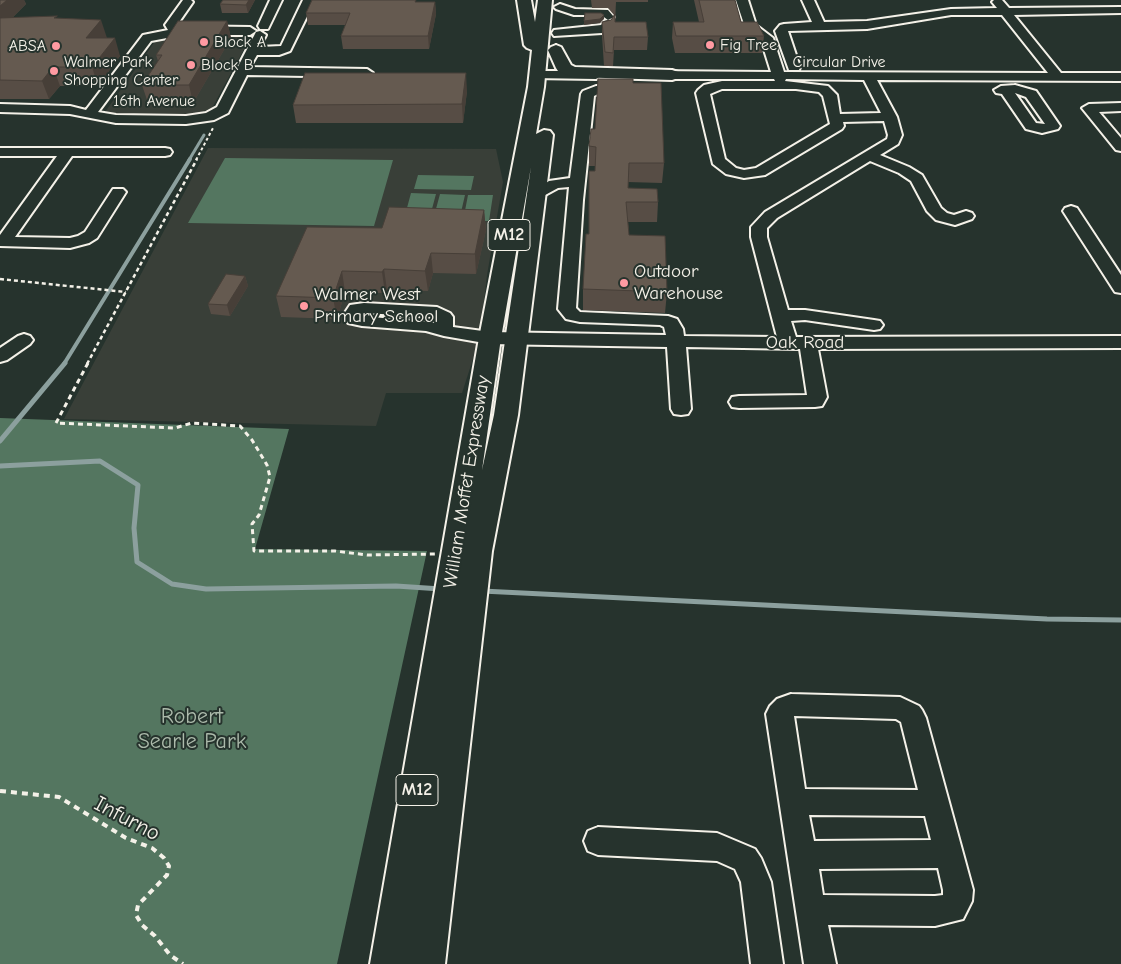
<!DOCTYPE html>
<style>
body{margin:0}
canvas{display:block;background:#26332d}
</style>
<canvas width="1121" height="964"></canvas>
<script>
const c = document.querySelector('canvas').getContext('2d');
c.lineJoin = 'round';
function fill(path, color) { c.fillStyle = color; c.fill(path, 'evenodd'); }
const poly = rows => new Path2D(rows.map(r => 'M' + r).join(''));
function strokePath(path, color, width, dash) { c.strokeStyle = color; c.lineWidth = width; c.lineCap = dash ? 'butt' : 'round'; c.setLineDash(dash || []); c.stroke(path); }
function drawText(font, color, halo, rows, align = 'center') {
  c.font = font + ' "Comic Neue",sans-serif'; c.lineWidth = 4; c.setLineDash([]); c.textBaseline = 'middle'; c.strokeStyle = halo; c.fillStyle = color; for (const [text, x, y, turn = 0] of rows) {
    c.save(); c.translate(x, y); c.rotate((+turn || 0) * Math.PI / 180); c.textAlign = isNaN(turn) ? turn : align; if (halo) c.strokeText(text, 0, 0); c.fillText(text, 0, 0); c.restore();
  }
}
const built = poly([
 [171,34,238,35,249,40,212,108,193,115,114,115,105,112,156,40],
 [208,148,496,149,503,182,487,275,480,337,462,393,386,393,376,426,64,419]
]);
const green = poly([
 [225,158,393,160,374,226,188,223],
 [418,175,474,176,471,190,414,189],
 [411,193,436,194,429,220,404,219],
 [440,194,465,195,459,221,433,220],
 [468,195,493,195,489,221,463,221],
 [0,418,289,429,255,549,427,551,337,964,0,964]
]);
const streamFar2 = poly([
 [189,160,204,135]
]);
const streamFar1 = poly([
 [64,364,190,159]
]);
const stream = poly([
 [0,441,65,363],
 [0,466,100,461,138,485,134,528,137,562,172,584,206,589,396,586,441,589],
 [482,591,1047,619,1121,620]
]);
const pathFar3 = poly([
 [196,160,213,128]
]);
const pathFar2 = poly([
 [0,279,126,292],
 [87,364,197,159]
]);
const pathFar1 = poly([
 [88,363,56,423,175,428,192,423,240,426,252,440,267,465,270,477,259,515,252,524,254,551,335,551,367,555,435,554]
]);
const path = poly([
 [0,791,59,797,126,838,152,848,164,858,169,866,167,875,138,905,136,915,142,925,155,936,170,955,183,964]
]);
const minor = poly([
 [183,0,191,0,193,2,177,25,178,26,250,27,256,31,250,35,183,35,151,41,98,112,116,115,186,116,206,113,217,107,256,32,260,31,266,35,260,47,281,46,303,0,315,0,290,51,279,55,257,55,250,67,367,69,373,73,367,77,247,75,228,113,214,120,186,124,116,123,70,114,0,112,0,104,70,106,86,110,143,35,168,30,165,25,183,0],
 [270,0,282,0,268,29,260,29,258,26,270,0],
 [736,0,748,0,756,25,773,38,784,72,1048,73,1002,15,951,15,867,29,788,31,800,67,799,70,789,70,775,31,780,25,784,24,812,22,802,0,814,0,824,22,867,21,951,9,997,8,992,2,994,0,1002,0,1009,8,1121,7,1121,13,1014,15,1061,73,1121,73,1121,81,877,80,897,117,902,135,898,144,880,155,909,167,922,175,941,208,947,213,954,215,966,211,972,213,974,216,972,219,955,225,936,220,927,211,911,181,899,173,870,161,777,218,767,228,767,237,788,310,805,310,874,320,880,321,883,325,880,329,874,330,805,320,791,321,796,337,1121,336,1121,348,818,349,827,397,822,406,815,407,739,408,732,407,729,402,732,397,739,396,807,395,800,349,686,347,691,409,688,414,681,415,674,414,671,409,667,347,490,344,444,336,426,331,362,326,348,323,344,314,350,305,364,303,437,307,450,313,453,317,453,327,490,332,666,335,664,327,660,325,580,322,566,319,558,309,569,187,558,188,536,200,531,198,528,195,549,181,570,178,581,94,583,91,596,86,623,86,628,87,630,90,628,93,598,94,594,96,583,200,576,308,580,312,668,316,677,319,683,329,684,336,777,337,751,237,751,227,765,212,887,139,888,135,884,121,843,122,844,126,842,129,765,175,744,178,726,174,713,164,696,93,698,90,704,85,722,81,775,81,774,79,651,79,645,75,651,71,771,72,761,40,745,27,736,0],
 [786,79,864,80,881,113,840,114,837,95,828,86,785,81,786,79],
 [722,89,796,89,819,92,823,96,830,124,756,168,744,170,736,168,725,159,710,94,722,89],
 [364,313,433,317,435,319,435,323,362,316,364,313],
 [560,4,575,9,608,10,614,17,608,20,614,24,610,31,602,33,554,36,552,33,554,30,601,25,604,21,608,20,601,15,574,15,556,9,554,7,560,4],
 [537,71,596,71,602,75,596,79,532,78,531,75,532,72,537,71],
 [1015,85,1036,91,1060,126,1058,129,1042,133,1026,129,1002,94,996,93,994,90,1001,86,1015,85],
 [1015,93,1026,97,1045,124,1036,123,1015,93],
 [1121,103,1121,111,1099,112,1121,138,1121,151,1116,150,1082,108,1089,104,1121,103],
 [0,148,165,148,170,149,172,152,170,155,165,156,72,156,15,237,70,238,78,236,85,232,113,189,123,189,126,192,97,238,89,243,70,248,0,246,0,235,57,156,0,156,0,148],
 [1071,206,1077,208,1121,275,1121,293,1115,292,1063,211,1065,208,1071,206],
 [24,334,30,336,33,340,30,344,7,360,0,362,0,348,18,336,24,334],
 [791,694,900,697,919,706,922,710,926,718,973,890,972,901,963,919,935,926,828,925,836,964,804,964,766,714,770,706,777,699,791,694],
 [794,716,896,719,901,722,918,790,805,789,794,716],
 [809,815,925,816,931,840,814,841,809,815],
 [938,868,943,890,943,895,935,896,823,895,819,869,938,868],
 [598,827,717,833,755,849,761,858,771,882,783,964,751,964,741,882,735,869,717,861,598,855,588,851,584,841,588,831,598,827]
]);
const major = poly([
 [517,0,531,0,535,22,538,0,552,0,544,87,536,134,544,130,550,131,553,135,518,415,492,551,445,964,370,964,479,338,528,87,532,50,527,48,524,45,517,0],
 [531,167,494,415,482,470,501,338,531,167],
 [556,45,561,47,571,65,575,67,672,70,678,72,680,75,678,78,672,80,572,77,558,71,556,68,548,50,551,47,556,45]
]);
const wall = poly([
 [0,0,24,0,26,4,13,17,57,18,107,38,106,38,120,56,98,86,60,86,49,99,0,99],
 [223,0,255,0,248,13,222,13,220,4],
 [591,0,648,0,648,2,616,2,615,22,648,37,647,50,614,50,613,66,604,66,602,35,602,22,611,20,614,15,608,8,592,8],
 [694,0,735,0,741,22,764,36,762,53,675,53,672,38,673,22,699,22],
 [419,2,435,2,436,14,429,49,343,49,341,36,346,25,308,25,306,13],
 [227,21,231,38,193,103,148,103,142,85,158,61,156,55],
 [633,83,664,163,662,183,628,182,628,188,658,202,657,222,628,222,629,235,667,292,665,313,583,310,583,289,589,234,589,171,595,171,595,166,589,166,589,146,595,129],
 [467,91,463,123,296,123,293,105],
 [484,210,486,230,476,274,433,273,428,291,387,290,385,293,345,292,337,319,281,317,276,296,382,228],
 [245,276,248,286,230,316,211,314,208,304]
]);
const shadedWall = poly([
 [7,0,24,0,26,4,0,30,0,6],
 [249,0,255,0,248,13,246,5],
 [435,2,436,14,429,49,428,36],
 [604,15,604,19,600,23,584,25,584,21],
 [101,20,107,38,92,56,86,38],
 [227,21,231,38,193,103,189,85],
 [115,38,120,56,98,86,92,67],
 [53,67,60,86,49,99,42,81],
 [466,73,467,91,463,123,462,104],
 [484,210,486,230,476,274,475,254],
 [431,253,433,273,428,291,425,271],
 [384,269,387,290,385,293,382,272],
 [342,271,345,292,337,319,333,298],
 [245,276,248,286,230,316,227,305]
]);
const building = poly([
 [0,0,7,0,0,6,0,0],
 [223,0,249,0,246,5,220,4,223,0],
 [312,0,416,0,415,2,435,2,428,36,341,36,350,13,306,13,312,0],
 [699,0,735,0,741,22,757,22,764,36,676,36,673,22,704,22,699,0],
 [585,13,601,13,604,15,600,19,584,21,585,13],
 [615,14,615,22,646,22,648,37,614,37,613,53,605,52,602,22,611,20,615,14],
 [57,16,54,18,101,20,86,38,115,38,92,67,53,67,42,81,0,80,0,18,57,16],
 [178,21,227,21,189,85,142,85,162,55,156,55,178,21],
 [305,73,466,73,462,104,293,105,305,73],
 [598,79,633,79,633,83,661,83,664,163,629,163,628,188,657,189,658,202,626,202,629,235,665,236,667,292,583,289,586,234,589,234,589,171,595,171,596,147,589,146,591,129,595,129,598,79],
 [389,207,484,210,475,254,431,253,425,271,384,269,382,272,342,271,333,298,276,296,307,227,382,228,389,207],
 [226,274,245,276,227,305,208,304,226,274]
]);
const markers = [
 [204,42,5,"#ff9aa2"],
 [710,45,5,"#ff9aa2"],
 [56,46,5,"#ff9aa2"],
 [191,65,5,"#ff9aa2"],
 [54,71,5,"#ff9aa2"],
 [624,283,5,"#ff9aa2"],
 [304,306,5,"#ff9aa2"]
];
const farPoinames = [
 ["Block A",214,42],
 ["Fig Tree",720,45],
 ["ABSA",46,46,"right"],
 ["Walmer Park",64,62],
 ["Shopping Center",64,80],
 ["Block B",201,65]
];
const farStreetnames = [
 ["Circular Drive",839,62],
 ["16th Avenue",154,101]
];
const shields = [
 [509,235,42],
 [417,790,42]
];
const shieldNames = [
 ["M12",509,235],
 ["M12",417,790]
];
const poiNames = [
 ["Outdoor",634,272],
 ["Warehouse",634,294],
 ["Walmer West",314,295],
 ["Primary School",314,317]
];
const streetNames = [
 ["Oak Road",805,343],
 ["William Moffet Expressway",467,482,-81]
];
const nearParknames = [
 ["Robert",192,717],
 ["Searle Park",192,742]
];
const nearStreetnames = [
 ["Infurno",127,819,28]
];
fill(built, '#393f38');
fill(green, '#547660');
strokePath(streamFar2, '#8ca09e', 3);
strokePath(streamFar1, '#8ca09e', 4);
strokePath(stream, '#8ca09e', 5);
strokePath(minor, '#f4f1e8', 4);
strokePath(major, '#f4f1e8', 4);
strokePath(pathFar3, '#f4f1e8', 2, [3, 2.5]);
strokePath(pathFar2, '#f4f1e8', 2.5, [4, 3]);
strokePath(pathFar1, '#f4f1e8', 3, [5, 4]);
strokePath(path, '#f4f1e8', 4, [6, 5]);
fill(minor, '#26332d');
fill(major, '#26332d');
fill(wall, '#574d45');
fill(shadedWall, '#473f38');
fill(building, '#655a50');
strokePath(building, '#473f38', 1);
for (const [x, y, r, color] of markers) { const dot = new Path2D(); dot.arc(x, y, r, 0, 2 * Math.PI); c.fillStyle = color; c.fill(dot); strokePath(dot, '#26332d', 2); }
drawText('16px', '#f4f1e8', '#26332d', farPoinames, 'left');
drawText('16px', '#f4f1e8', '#26332d', farStreetnames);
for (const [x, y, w] of shields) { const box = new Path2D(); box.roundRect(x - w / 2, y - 15.5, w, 31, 4); c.fillStyle = '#26332d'; c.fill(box); strokePath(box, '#f4f1e8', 1); }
drawText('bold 18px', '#f4f1e8', null, shieldNames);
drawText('19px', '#f4f1e8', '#26332d', poiNames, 'left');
drawText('19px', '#f4f1e8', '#26332d', streetNames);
drawText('22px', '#acbaab', '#26332d', nearParknames);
drawText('22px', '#f4f1e8', '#26332d', nearStreetnames);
</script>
